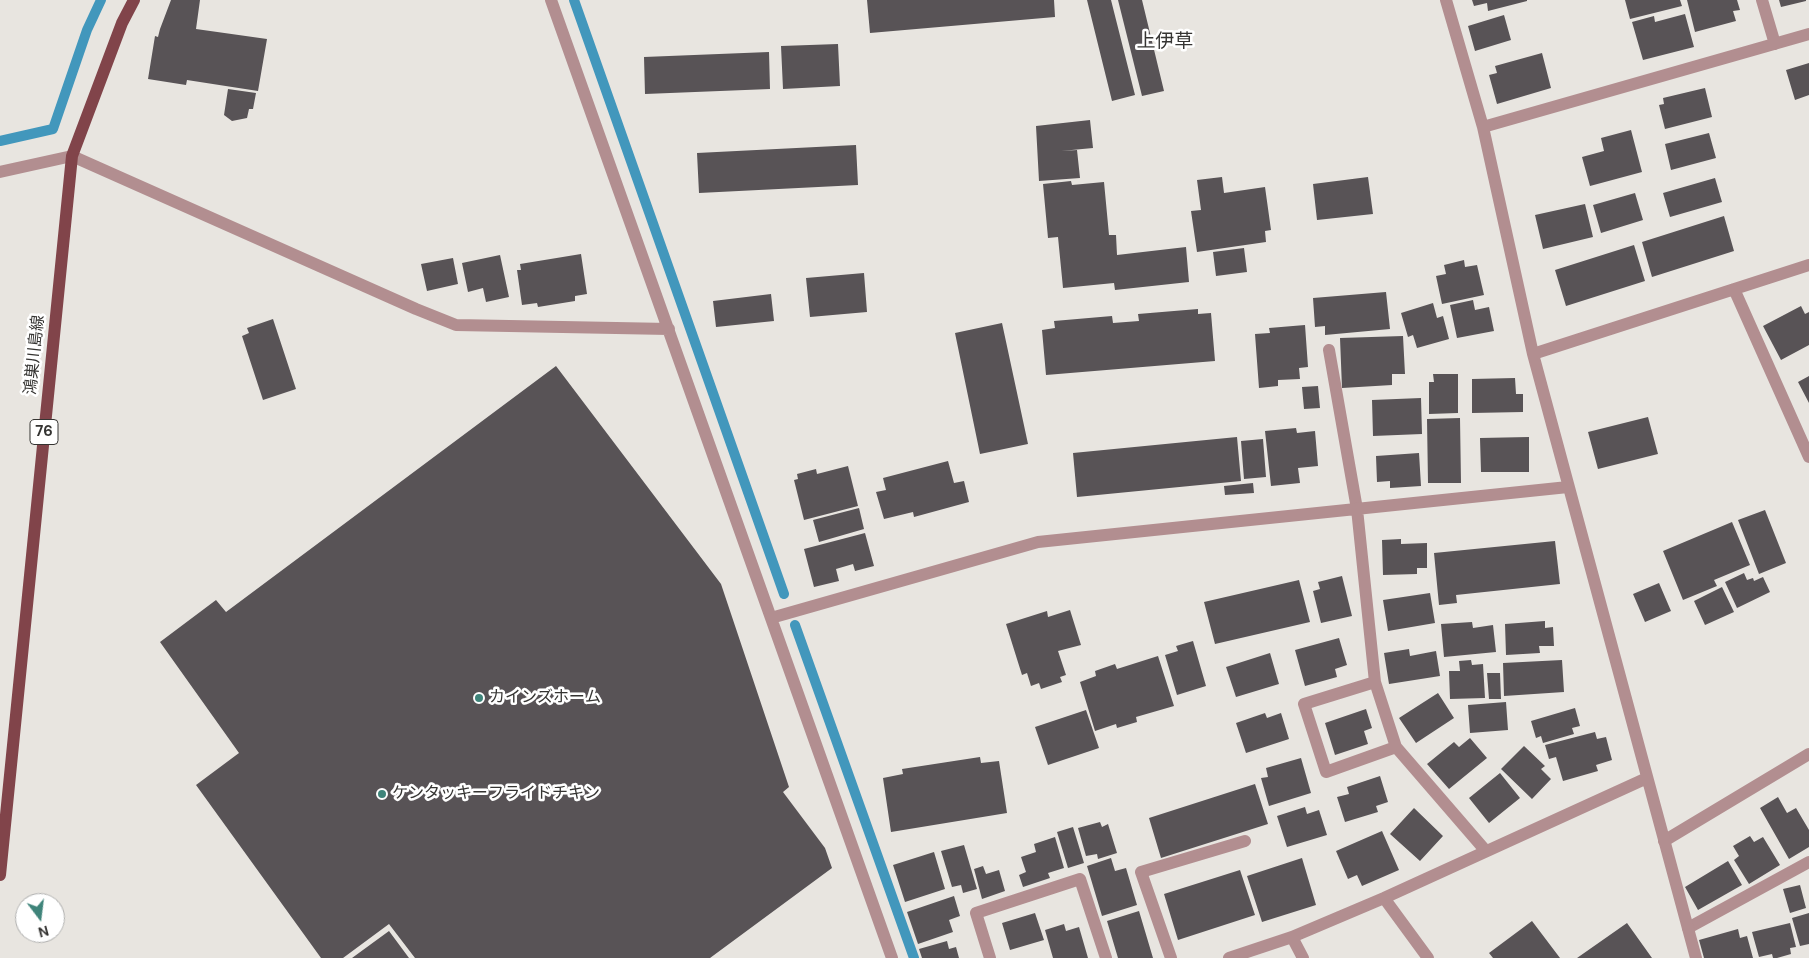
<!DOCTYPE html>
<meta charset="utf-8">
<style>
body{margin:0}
#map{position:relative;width:1809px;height:958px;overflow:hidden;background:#e8e5e0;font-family:"DM Sans",sans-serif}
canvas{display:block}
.north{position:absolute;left:15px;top:893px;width:50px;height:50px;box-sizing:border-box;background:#fff;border:1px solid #aeaead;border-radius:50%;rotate:165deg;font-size:14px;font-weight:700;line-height:20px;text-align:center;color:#353432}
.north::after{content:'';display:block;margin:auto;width:18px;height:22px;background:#3f847a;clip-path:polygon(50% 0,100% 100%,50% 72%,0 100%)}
</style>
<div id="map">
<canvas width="1809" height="958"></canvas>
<div class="north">N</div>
</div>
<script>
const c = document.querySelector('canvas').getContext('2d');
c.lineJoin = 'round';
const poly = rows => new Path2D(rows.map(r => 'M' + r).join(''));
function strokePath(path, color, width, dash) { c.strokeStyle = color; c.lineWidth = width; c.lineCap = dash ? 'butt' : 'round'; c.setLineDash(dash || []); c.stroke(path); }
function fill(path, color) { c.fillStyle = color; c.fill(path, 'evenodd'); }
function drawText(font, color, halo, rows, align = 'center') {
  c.font = font + ' "DM Sans","Noto Sans JP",sans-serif'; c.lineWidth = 5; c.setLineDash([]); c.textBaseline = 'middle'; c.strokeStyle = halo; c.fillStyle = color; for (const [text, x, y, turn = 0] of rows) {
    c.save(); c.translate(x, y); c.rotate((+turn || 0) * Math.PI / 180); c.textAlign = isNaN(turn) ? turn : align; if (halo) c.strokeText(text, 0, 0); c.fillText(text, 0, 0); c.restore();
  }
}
const stream = poly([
 [574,0,784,594],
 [0,141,53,129,87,30,101,0],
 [795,625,914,958]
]);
const building = poly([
 [171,0,200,0,196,29,267,39,258,91,187,80,186,85,148,79,155,36,158,37,160,29],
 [867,0,1054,0,1055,17,870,33],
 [1087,0,1111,0,1135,95,1112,101],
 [1118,0,1142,0,1164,91,1142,96],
 [1472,0,1527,0,1527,1,1488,11,1487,3,1474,6],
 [1625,0,1680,0,1682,6,1630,19],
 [1687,0,1737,0,1740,10,1733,11,1736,21,1695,32],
 [1779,0,1806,0,1806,1,1781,7],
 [1685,14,1694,47,1643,60,1632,22,1654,16,1655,22],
 [1504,15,1511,40,1475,51,1468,26],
 [838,44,840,86,783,89,781,46],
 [769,52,770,89,645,94,644,57],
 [1542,53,1551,88,1497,104,1489,75,1497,73,1495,66],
 [1809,63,1809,95,1795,100,1786,70],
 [1705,88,1712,117,1665,129,1659,105,1664,104,1663,98],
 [228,89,256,93,253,109,249,109,247,118,232,121,224,115],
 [1090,120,1093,148,1061,151,1077,150,1080,178,1039,181,1036,126],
 [1631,130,1642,172,1590,186,1582,157,1604,151,1601,138],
 [1709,133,1716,158,1671,170,1665,144],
 [856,145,858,185,699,193,697,153],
 [1222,177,1224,193,1265,187,1271,230,1265,231,1266,242,1197,252,1191,211,1201,210,1197,180],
 [1368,177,1373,214,1317,220,1313,184],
 [1715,178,1722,202,1670,217,1663,193],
 [1071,181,1072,185,1104,182,1109,235,1116,235,1117,255,1186,247,1189,282,1115,290,1114,283,1063,288,1058,237,1048,238,1043,184],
 [1635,193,1643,220,1601,233,1593,205],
 [1585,204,1593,237,1543,249,1535,215],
 [1724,216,1734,251,1652,277,1642,242],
 [1634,245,1645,281,1566,306,1555,270],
 [1244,248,1247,272,1216,276,1213,252],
 [581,254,587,294,575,296,575,301,538,307,537,303,522,305,517,270,521,270,520,264],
 [500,255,509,297,486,302,483,288,468,292,462,263],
 [453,258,458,284,427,291,421,264],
 [1464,260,1465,267,1477,265,1484,295,1442,304,1436,276,1446,274,1444,265],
 [864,273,867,312,810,317,806,278],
 [1386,292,1390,329,1325,335,1325,326,1315,327,1313,298],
 [771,294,774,321,716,327,713,301],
 [1473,300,1475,310,1489,307,1494,331,1457,338,1450,305],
 [1433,303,1437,318,1443,316,1449,339,1417,348,1413,335,1408,337,1401,313],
 [1801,306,1805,314,1809,312,1809,345,1781,360,1763,326],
 [1198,309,1198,314,1211,313,1215,361,1046,375,1042,330,1055,328,1054,321,1112,316,1113,323,1139,321,1138,314],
 [273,319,296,389,263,400,242,336,249,333,247,328],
 [1002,323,1028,444,980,454,955,333],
 [1305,325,1308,367,1299,368,1300,379,1278,380,1278,386,1259,388,1255,334,1270,333,1269,328],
 [1403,336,1405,374,1392,374,1392,385,1342,388,1340,338],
 [556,366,721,584,789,787,783,792,825,848,832,868,710,958,415,958,389,924,343,958,321,958,196,785,239,753,160,642,216,600,226,612],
 [1433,374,1458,374,1458,413,1429,414,1429,382,1434,382],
 [1809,376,1809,403,1798,382],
 [1515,378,1516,394,1523,394,1523,412,1472,413,1472,379],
 [1318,386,1320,408,1304,409,1302,387],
 [1421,398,1422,434,1373,436,1372,400],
 [1648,417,1658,454,1598,469,1588,432],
 [1460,418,1461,483,1428,483,1427,419],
 [1296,428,1297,433,1315,431,1318,466,1298,468,1300,483,1271,486,1265,431],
 [1237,437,1241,481,1077,497,1073,453],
 [1529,437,1529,472,1481,472,1480,438],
 [1263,439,1266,477,1244,479,1241,441],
 [1419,453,1421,486,1390,488,1390,481,1377,482,1376,456],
 [948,461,954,483,964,481,969,502,914,517,913,512,884,519,876,492,886,490,883,478],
 [848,466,858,506,804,520,794,480,798,479,797,474,816,469,817,474],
 [1253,483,1254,493,1225,495,1224,486],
 [859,508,864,529,819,542,813,520],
 [1765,510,1786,563,1759,574,1738,520],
 [1732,522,1750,565,1714,580,1717,586,1683,600,1663,551],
 [865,533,874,566,855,571,853,564,836,569,839,581,814,587,804,549],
 [1401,539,1401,544,1427,543,1427,568,1417,568,1417,574,1383,575,1382,540],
 [1555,541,1560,584,1456,595,1457,603,1439,605,1434,553],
 [1744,573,1747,580,1753,578,1754,581,1763,577,1770,592,1737,608,1725,582],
 [1342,576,1352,616,1321,623,1313,591,1320,589,1318,582],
 [1299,580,1310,622,1215,644,1204,602],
 [1659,583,1671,611,1645,622,1633,594],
 [1722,587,1734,612,1705,625,1694,601],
 [1430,593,1435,623,1388,631,1383,600],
 [1070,610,1081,645,1058,651,1066,675,1060,677,1062,682,1041,689,1039,683,1031,686,1027,673,1022,675,1006,624,1047,611,1048,617],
 [1545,621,1545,628,1553,627,1554,646,1539,646,1540,653,1506,655,1505,624],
 [1472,622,1473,628,1493,625,1496,652,1444,657,1441,624],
 [1339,638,1347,665,1335,669,1337,677,1305,686,1295,650],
 [1193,641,1206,686,1177,695,1165,655,1178,651,1176,646],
 [1409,649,1410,656,1436,651,1440,676,1389,684,1384,653],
 [1270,653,1279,684,1236,697,1226,667],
 [1158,656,1174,706,1136,717,1137,722,1117,728,1116,724,1095,731,1080,682,1096,676,1095,671,1115,664,1117,669],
 [1471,660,1472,665,1483,664,1485,698,1450,699,1449,671,1460,671,1459,661],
 [1562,660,1564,692,1504,696,1503,663],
 [1487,673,1500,673,1501,699,1489,699],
 [1438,693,1454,718,1416,743,1399,718],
 [1506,702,1508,730,1470,733,1468,705],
 [1575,708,1580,726,1572,728,1574,734,1543,743,1541,736,1536,738,1531,721],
 [1366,709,1372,728,1364,731,1368,744,1335,755,1325,723],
 [1086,710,1099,748,1048,765,1035,727],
 [1265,713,1267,718,1281,713,1289,739,1246,753,1236,723],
 [1595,732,1597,739,1606,737,1612,760,1596,765,1598,771,1563,781,1556,757,1549,759,1545,745],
 [1470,738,1487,758,1449,789,1427,764,1454,742,1459,747],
 [1524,746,1545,766,1541,769,1551,779,1532,799,1501,769],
 [980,757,981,763,999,761,1007,813,891,832,883,778,903,774,902,769],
 [1301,758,1311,793,1269,806,1261,778,1268,777,1266,768],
 [1500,773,1520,798,1489,823,1469,798],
 [1380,776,1388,802,1376,806,1378,812,1345,822,1337,797,1349,794,1347,787],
 [1255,784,1268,824,1161,858,1149,818],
 [1778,797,1787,813,1796,808,1809,830,1809,847,1789,859,1760,808],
 [1305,807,1307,814,1319,810,1327,835,1287,847,1277,816],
 [1414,808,1443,836,1420,861,1390,834],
 [1100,822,1102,827,1108,824,1117,853,1098,859,1097,854,1086,856,1078,828],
 [1073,827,1084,863,1068,868,1057,832],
 [1382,831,1399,870,1362,886,1357,875,1348,879,1336,851],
 [1750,836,1754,842,1763,837,1780,865,1749,884,1734,860,1739,856,1733,846],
 [1055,837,1064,868,1048,873,1050,878,1023,887,1019,875,1026,872,1021,857,1036,852,1034,844],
 [964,845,977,889,963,893,961,885,952,887,941,851],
 [934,852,945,889,905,902,893,865],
 [1111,858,1115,871,1126,868,1137,905,1102,916,1087,866],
 [1302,858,1316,905,1262,922,1247,876],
 [1728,861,1742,885,1698,910,1685,887],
 [983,866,986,874,999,870,1005,891,982,899,974,869],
 [1240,870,1255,915,1178,940,1164,894],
 [1800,885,1806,908,1790,913,1783,889],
 [954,896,960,916,949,920,953,932,918,944,907,912],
 [1139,911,1153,958,1118,958,1107,921],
 [1035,913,1044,940,1010,950,1002,923],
 [1809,913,1809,944,1800,946,1792,918],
 [1532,921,1560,958,1493,958,1489,953],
 [1627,923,1652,958,1577,958],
 [1790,923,1796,947,1790,948,1791,954,1777,958,1773,958,1772,954,1759,957,1752,932],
 [1064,924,1066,931,1079,927,1088,958,1053,958,1045,930],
 [1738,929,1740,938,1747,936,1753,958,1704,958,1699,940],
 [389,931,409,958,352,958],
 [947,941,949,949,956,947,959,958,922,958,919,949]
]);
const lane = poly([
 [1329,350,1357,509],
 [1664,841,1809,754],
 [1688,928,1809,862],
 [1171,958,1141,872,1245,841]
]);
const street = poly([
 [551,0,892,958],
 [1446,0,1483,127,1533,354,1696,958],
 [1762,0,1775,44],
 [1483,127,1809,34],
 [0,172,72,156,416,309,456,325,669,329],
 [1734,289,1809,457],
 [1533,354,1809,265],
 [1357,509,1375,682,1396,747,1485,850],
 [771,618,1038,542,1568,487],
 [1375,682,1304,704,1326,772,1396,747],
 [1384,898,1428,958],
 [1292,937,1303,958],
 [990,958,976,913,1080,879,1106,958],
 [1229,958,1292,937,1384,898,1647,778]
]);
const primary = poly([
 [0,875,72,156,122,23,134,0]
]);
const markers = [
 [479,698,5,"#3f847a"],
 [382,794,5,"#3f847a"]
];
const shields = [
 [44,432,28]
];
const shieldNames = [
 ["76",44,432]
];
const streetNames = [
 ["鴻巣川島線",35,355,-84]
];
const poiNames = [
 ["カインズホーム",489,698],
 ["ケンタッキーフライドチキン",392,794]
];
const quarterNames = [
 ["上伊草",1165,42]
];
strokePath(stream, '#4297bc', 10);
fill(building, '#585356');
strokePath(lane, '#b28e90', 12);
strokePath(street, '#b28e90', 12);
strokePath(primary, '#81444a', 12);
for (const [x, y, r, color] of markers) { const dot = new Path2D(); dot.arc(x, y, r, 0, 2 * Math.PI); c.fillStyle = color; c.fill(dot); strokePath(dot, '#fff', 2); }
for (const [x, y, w] of shields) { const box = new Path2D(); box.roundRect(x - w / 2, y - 12.5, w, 25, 4); c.fillStyle = '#fff'; c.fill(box); strokePath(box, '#353432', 1); }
drawText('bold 15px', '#353432', null, shieldNames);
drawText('16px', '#353432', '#fff', streetNames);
drawText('16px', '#353432', '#fff', poiNames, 'left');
drawText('19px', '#353432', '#fff', quarterNames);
</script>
